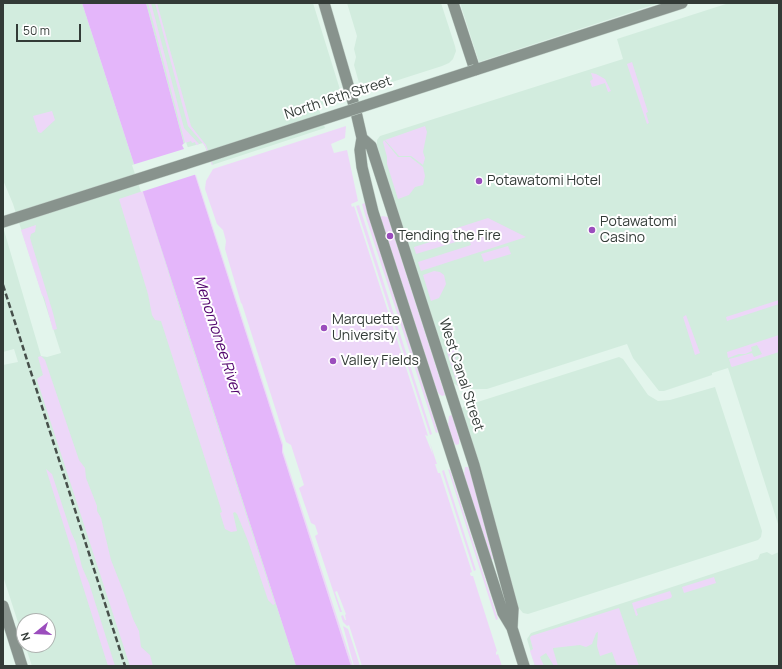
<!DOCTYPE html>
<style>
body{margin:0}
#map{position:relative;width:782px;height:669px;overflow:hidden;background:#e3f5ec;font-family:Manrope,sans-serif}
canvas{display:block}
.frame{position:absolute;inset:0;border:4px solid #333b37;pointer-events:none}
.north{position:absolute;left:16px;top:613px;width:40px;height:40px;box-sizing:border-box;background:#fff;border:1px solid #adb1af;border-radius:50%;rotate:252deg;font-size:11px;font-weight:700;line-height:16px;text-align:center;color:#333b37}
.north::after{content:'';display:block;margin:auto;width:14px;height:18px;background:#9b4dbd;clip-path:polygon(50% 0,100% 100%,50% 72%,0 100%)}
.scale{position:absolute;left:16px;top:24px;width:65px;height:18px;box-sizing:border-box;border:2px solid #333b37;border-top:0;padding-left:5px;font-size:12px;line-height:14px;white-space:nowrap;color:#333b37;-webkit-text-stroke:3px #fff;paint-order:stroke}
</style>
<div id="map">
<canvas width="782" height="669"></canvas>
<div class="frame"></div>
<div class="north">N</div>
<div class="scale">50 m</div>
</div>
<script>
const c = document.querySelector('canvas').getContext('2d');
c.lineJoin = 'round';
function fill(path, color) { c.fillStyle = color; c.fill(path, 'evenodd'); }
const poly = rows => new Path2D(rows.map(r => 'M' + r).join(''));
function strokePath(path, color, width, dash) { c.strokeStyle = color; c.lineWidth = width; c.lineCap = dash ? 'butt' : 'round'; c.setLineDash(dash || []); c.stroke(path); }
function drawText(font, color, halo, rows, align = 'center') {
  c.font = font + ' Manrope,sans-serif'; c.lineWidth = 4; c.setLineDash([]); c.textBaseline = 'middle'; c.strokeStyle = halo; c.fillStyle = color; for (const [text, x, y, turn = 0] of rows) {
    c.save(); c.translate(x, y); c.rotate((+turn || 0) * Math.PI / 180); c.textAlign = isNaN(turn) ? turn : align; if (halo) c.strokeText(text, 0, 0); c.fillText(text, 0, 0); c.restore();
  }
}
const built = poly([
 [3,3,82,3,296,666,32,666,25,645,48,645,48,621,24,621,24,641,3,576,3,365,18,362,14,349,3,352,3,227,41,356,47,357,61,353,13,204,3,180],
 [146,3,313,3,342,96,337,98,337,100,318,106,325,128,212,165,205,146,203,143,185,148],
 [347,3,441,3,455,46,456,51,453,59,449,63,442,66,364,91,364,89,361,90,354,65,356,57,354,49,357,36],
 [460,3,659,3,479,62],
 [729,3,779,3,779,527,728,368,712,373,712,375,664,391,659,391,633,358,627,344,487,389,470,389,458,386,453,383,377,146,377,140,380,136,623,59,617,39],
 [619,357,623,359,648,395,658,401,670,400,715,387,762,531,761,537,758,540,528,614,523,613,518,607,461,409,465,406],
 [767,552,772,555,779,552,779,666,535,666,527,639,531,633,758,559,760,554]
]);
const green = poly([
 [148,3,151,3,184,128,199,144,196,145,195,142,192,143,191,141,185,143],
 [155,3,157,3,191,126,206,145,213,165,212,165,205,146,188,126],
 [632,62,648,112,646,113,649,123,647,124,627,64],
 [591,73,596,74,605,79,611,91,608,92,605,83,592,87,590,81,593,79],
 [52,111,55,120,41,133,38,132,33,116],
 [346,126,345,138,331,144,334,153,347,150,358,201,351,204,352,207,354,206,428,436,425,435,433,455,430,443,437,464,435,464,438,473,440,473,472,572,470,573,470,574,471,576,473,576,497,651,496,652,496,655,498,654,502,666,362,666,349,625,347,626,343,622,341,616,343,615,345,620,346,620,345,615,346,614,337,591,335,592,342,612,340,612,315,536,318,534,315,525,311,523,299,488,304,485,291,445,286,442,242,304,241,303,225,249,226,241,223,230,217,224,205,189,206,181,213,169],
 [425,126,427,132,423,152,425,158,423,165,411,156,399,156,385,140],
 [384,140,398,157,410,157,423,167,425,176,423,185,415,187,409,195,398,199,387,164,387,157,383,142],
 [195,175,196,175,219,246,283,444,283,451,353,666,351,666,282,452,282,445],
 [143,191,180,310,275,604,273,605,268,600,248,541,237,514,235,512,233,513,237,531,231,532,225,529,220,513,222,512,161,321,155,320,152,315,148,294,119,199],
 [365,203,438,432,436,433,366,218,362,204],
 [359,205,432,434,430,435,356,206],
 [382,216,388,217,445,395,442,396,439,394,434,385,380,218],
 [488,218,526,237,421,271,418,262,471,245,469,238,416,254,414,247,430,242,429,237],
 [36,225,35,232,31,234,30,238,53,313,57,329,53,330,44,297,42,295,21,230],
 [508,246,511,254,484,262,481,254],
 [434,271,440,272,444,275,446,284,439,298,431,301,423,275],
 [779,300,779,304,727,321,726,317],
 [686,315,700,353,695,355,683,317],
 [779,335,779,352,732,367,731,366,729,359,752,353,754,357,762,354,757,345,751,347,752,351,745,354,739,354,728,358,727,352],
 [453,347,457,349,459,355,455,357,461,375,461,387,458,386,446,349],
 [41,356,45,360,79,460,85,468,86,478,97,506,97,511,101,518,111,560,124,593,133,619,139,631,141,647,150,655,153,666,130,666,37,380,38,378,43,375,38,357],
 [452,415,459,438,459,444,456,445,452,439,448,426,449,416],
 [465,467,468,467,472,478,493,559,490,560,464,476],
 [46,469,52,474,71,532,76,543,82,567,89,583,115,666,108,666],
 [448,469,450,470,498,619,496,620],
 [444,470,476,570,474,571,442,471],
 [714,577,716,583,684,593,682,587],
 [670,591,672,596,671,598,636,609,638,615,636,616,632,603],
 [619,608,639,666,617,666,612,652,600,656,597,646,598,632,596,633,592,644,586,647,580,645,553,648,553,649,558,666,554,666,546,653,540,657,544,666,535,666,530,651,533,649,530,638,531,636],
 [343,626,348,629,360,666,354,666]
]);
const water = poly([
 [82,3,146,3,185,148,195,175,282,445,282,452,351,666,296,666]
]);
const pier = poly([
 [186,142,197,174,141,192,132,165,184,149,182,145]
]);
const secondary = poly([
 [324,3,356,112,362,138,360,150,362,167,373,212,503,613,512,628,524,666],
 [453,3,475,70,682,3],
 [362,138,371,146,474,465,513,609,512,628],
 [3,222,185,164],
 [3,606,22,666]
]);
const rail = poly([
 [3,285,125,666]
]);
const secondaryBridge = poly([
 [185,164,475,70]
]);
const markers = [
 [479,181,4,"#9b4dbd"],
 [592,230,4,"#9b4dbd"],
 [390,236,4,"#9b4dbd"],
 [324,328,4,"#9b4dbd"],
 [333,361,4,"#9b4dbd"]
];
const streetNames = [
 ["North 16th Street",338,98,-18],
 ["West Canal Street",461,375,72]
];
const poiNames = [
 ["Potawatomi Hotel",487,181],
 ["Potawatomi",600,222],
 ["Casino",600,238],
 ["Tending the Fire",398,236],
 ["Marquette",332,320],
 ["University",332,336],
 ["Valley Fields",341,361]
];
const waterNames = [
 ["Menomonee River",217,335,72]
];
fill(built, '#d2ecde');
fill(green, '#edd7f8');
fill(water, '#e4b6fa');
fill(pier, '#e3f5ec');
strokePath(secondary, '#c0d0c8', 12);
strokePath(secondary, '#88938d', 11);
strokePath(rail, '#464f4a', 2.5, [6, 3]);
strokePath(secondaryBridge, '#c0d0c8', 12, []);
strokePath(secondaryBridge, '#88938d', 11);
for (const [x, y, r, color] of markers) { const dot = new Path2D(); dot.arc(x, y, r, 0, 2 * Math.PI); c.fillStyle = color; c.fill(dot); strokePath(dot, '#fff', 1.5); }
drawText('14px', '#333b37', '#fff', streetNames);
drawText('14px', '#333b37', '#fff', poiNames, 'left');
drawText('italic 15px', '#52056d', '#fff', waterNames);
</script>
